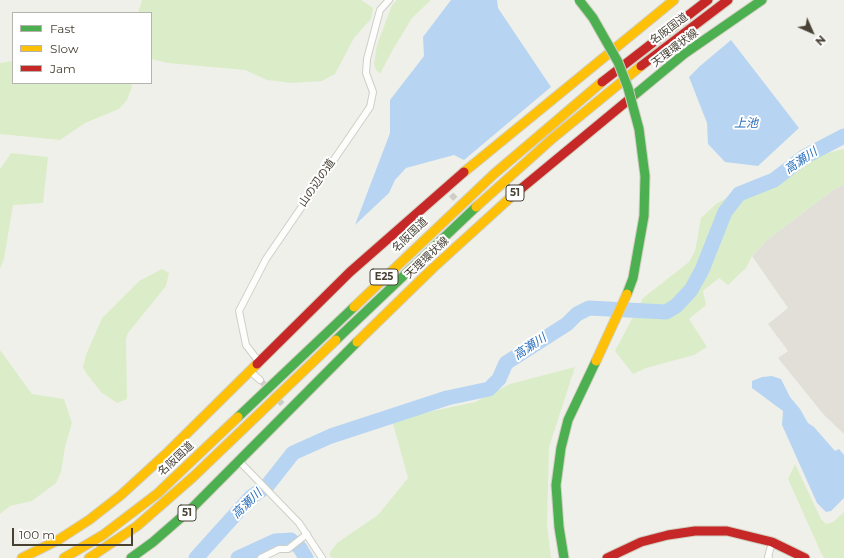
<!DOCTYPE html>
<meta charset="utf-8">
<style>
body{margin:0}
#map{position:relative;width:844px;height:558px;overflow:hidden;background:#f0f0ea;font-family:Montserrat,sans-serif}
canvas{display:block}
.legend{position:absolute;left:12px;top:12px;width:140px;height:72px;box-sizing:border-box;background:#fff;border:1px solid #b6b3ae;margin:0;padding:5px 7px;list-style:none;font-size:12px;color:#484235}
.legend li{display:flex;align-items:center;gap:8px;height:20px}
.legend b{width:20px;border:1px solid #b6b3ae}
.north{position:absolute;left:792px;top:12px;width:40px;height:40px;-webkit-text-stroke:3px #fff;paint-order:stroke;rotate:135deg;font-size:11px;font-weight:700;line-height:16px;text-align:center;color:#484235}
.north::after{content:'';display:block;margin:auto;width:14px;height:18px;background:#484235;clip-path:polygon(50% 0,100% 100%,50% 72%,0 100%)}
.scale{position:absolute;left:12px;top:528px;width:121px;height:18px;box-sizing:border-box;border:2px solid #484235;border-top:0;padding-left:5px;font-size:12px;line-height:14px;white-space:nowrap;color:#484235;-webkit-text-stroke:3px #fff;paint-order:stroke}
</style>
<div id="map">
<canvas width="844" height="558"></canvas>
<ul class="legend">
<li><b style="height:5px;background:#4caf50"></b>Fast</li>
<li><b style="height:5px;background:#ffc107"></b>Slow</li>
<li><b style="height:5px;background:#c62828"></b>Jam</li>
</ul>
<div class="north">N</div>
<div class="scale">100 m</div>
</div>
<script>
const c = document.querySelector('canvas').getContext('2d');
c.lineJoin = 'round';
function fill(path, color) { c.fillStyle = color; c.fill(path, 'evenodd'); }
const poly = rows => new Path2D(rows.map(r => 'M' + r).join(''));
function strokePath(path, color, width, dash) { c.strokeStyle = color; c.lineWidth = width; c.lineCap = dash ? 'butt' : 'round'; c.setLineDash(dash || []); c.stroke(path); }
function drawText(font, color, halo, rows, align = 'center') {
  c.font = font + ' Montserrat,"Noto Sans JP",sans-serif'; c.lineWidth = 4; c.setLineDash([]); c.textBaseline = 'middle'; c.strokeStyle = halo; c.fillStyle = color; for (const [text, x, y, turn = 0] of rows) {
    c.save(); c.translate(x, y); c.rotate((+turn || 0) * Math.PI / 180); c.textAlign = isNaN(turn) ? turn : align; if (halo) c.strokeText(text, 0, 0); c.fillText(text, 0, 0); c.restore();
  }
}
const industrial = poly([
 [844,184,844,434,824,415,778,358,788,351,768,324,788,308,752,256,767,240,833,190]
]);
const green = poly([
 [142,0,361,0,373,8,371,19,354,38,335,74,322,81,291,83,267,80,245,70,168,63,151,59,151,13,138,13],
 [397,0,431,0,412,18,392,51,380,74,376,70,374,64,377,45,392,5],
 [13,61,13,83,131,83,132,87,127,100,119,109,85,123,60,140,0,134,0,63],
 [844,149,844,184,833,190,767,240,752,256,746,268,728,285,719,278,703,291,706,305,689,319,707,347,694,355,646,368,633,374,615,351,643,298,689,262,695,251,701,218,716,204,735,193,770,182,807,158],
 [11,153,48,157,43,203,13,205,4,259,0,269,0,169],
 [162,269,169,273,166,286,128,333,126,339,127,399,117,403,102,393,86,373,83,367,86,355,102,318,139,281],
 [0,350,32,394,64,399,72,423,65,447,61,472,56,483,32,501,10,506,0,514],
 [575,367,549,447,547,525,551,558,332,558,329,554,337,543,378,515,408,478,392,420,475,402,510,384],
 [795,464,821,519,826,524,833,522,844,512,844,558,825,558,822,555,788,479]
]);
const water = poly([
 [451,0,497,0,498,8,551,87,464,160,454,155,406,168,395,180,389,193,355,225,390,133,390,100,424,56,423,37],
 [731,40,799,128,758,166,725,162,708,144,707,123,689,77,700,66],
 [772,376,781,379,790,397,800,409,808,423,814,427,835,451,839,449,844,455,844,498,831,511,826,512,817,503,782,425,783,411,752,388,752,381,762,377]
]);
const river = poly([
 [196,558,251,497,267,486,293,453,331,436,447,398,489,389,499,379,506,363,567,324,577,314,589,308,666,312,676,306,691,290,702,270,725,212,739,194,774,180,804,157,844,136],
 [238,558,275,541,291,540,300,548,306,558]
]);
const streetTunnel = poly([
 [445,188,462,206],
 [260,380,284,406]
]);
const street = poly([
 [259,362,246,345,239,311,266,259,370,107,373,92,366,73,367,59,380,10,389,0],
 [250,371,260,380],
 [239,461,299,523,322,558],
 [261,558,279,549,288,549,307,534],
 [769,558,768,557,772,542]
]);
const fast = poly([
 [632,97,684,54,762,0],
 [336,340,476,207],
 [238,417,354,307],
 [131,558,153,542,192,508,357,342],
 [564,558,559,527,556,485,561,448,568,420,596,361]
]);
const slow = poly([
 [464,172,674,0],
 [476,207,553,138,641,66],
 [354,307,494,174,602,82],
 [357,342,433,268,511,197],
 [22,558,58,540,89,520,121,495,169,451,257,364],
 [64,558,103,535,158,493,238,417],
 [89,558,137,526,193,477,336,340]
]);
const jam = poly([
 [641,66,728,0],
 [602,82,708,0],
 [511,197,632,97],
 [257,364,350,272,464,172],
 [607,558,641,542,668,535,695,531,727,531,772,542,805,558]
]);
const fastBridge = poly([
 [579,0,593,18,618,62,628,88,639,129,645,176,644,216,633,278,627,294]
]);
const slowBridge = poly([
 [596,361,627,294]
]);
const shields = [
 [515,193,18],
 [384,277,28],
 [187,513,18]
];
const shieldNames = [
 ["51",515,193],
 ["E25",384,277],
 ["51",187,513]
];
const streetNames = [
 ["名阪国道",669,29,-37],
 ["天理環状線",675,48,-37],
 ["山の辺の道",317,183,-56],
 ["名阪国道",410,235,-44],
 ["天理環状線",427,258,-43],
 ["名阪国道",176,459,-43]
];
const waterNames = [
 ["上池",746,123],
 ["高瀬川",801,161,-34],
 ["高瀬川",530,347,-34],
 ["高瀬川",247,504,-44]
];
fill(industrial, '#e1dfd8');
fill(green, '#daedc8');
fill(water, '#b7d5f2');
strokePath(river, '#b7d5f2', 15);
strokePath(streetTunnel, '#cecdc6', 6, [6, 3]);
strokePath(street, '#cfcec7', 8);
strokePath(fast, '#d1cec0', 11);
strokePath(slow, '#d1cec0', 11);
strokePath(jam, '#d1cec0', 11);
strokePath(street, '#fdfdfc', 6);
strokePath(fast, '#4caf50', 9);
strokePath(slow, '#ffc107', 9);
strokePath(jam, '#c62828', 9);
strokePath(fastBridge, '#d1cec0', 11, []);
strokePath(slowBridge, '#d1cec0', 11, []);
strokePath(fastBridge, '#4caf50', 9);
strokePath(slowBridge, '#ffc107', 9);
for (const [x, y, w] of shields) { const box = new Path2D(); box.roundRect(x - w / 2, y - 8, w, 16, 3); c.fillStyle = '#fff'; c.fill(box); strokePath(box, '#484235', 1); }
drawText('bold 10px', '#484235', null, shieldNames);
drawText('11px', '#484235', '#fff', streetNames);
drawText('italic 12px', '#266dbb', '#fff', waterNames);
</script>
